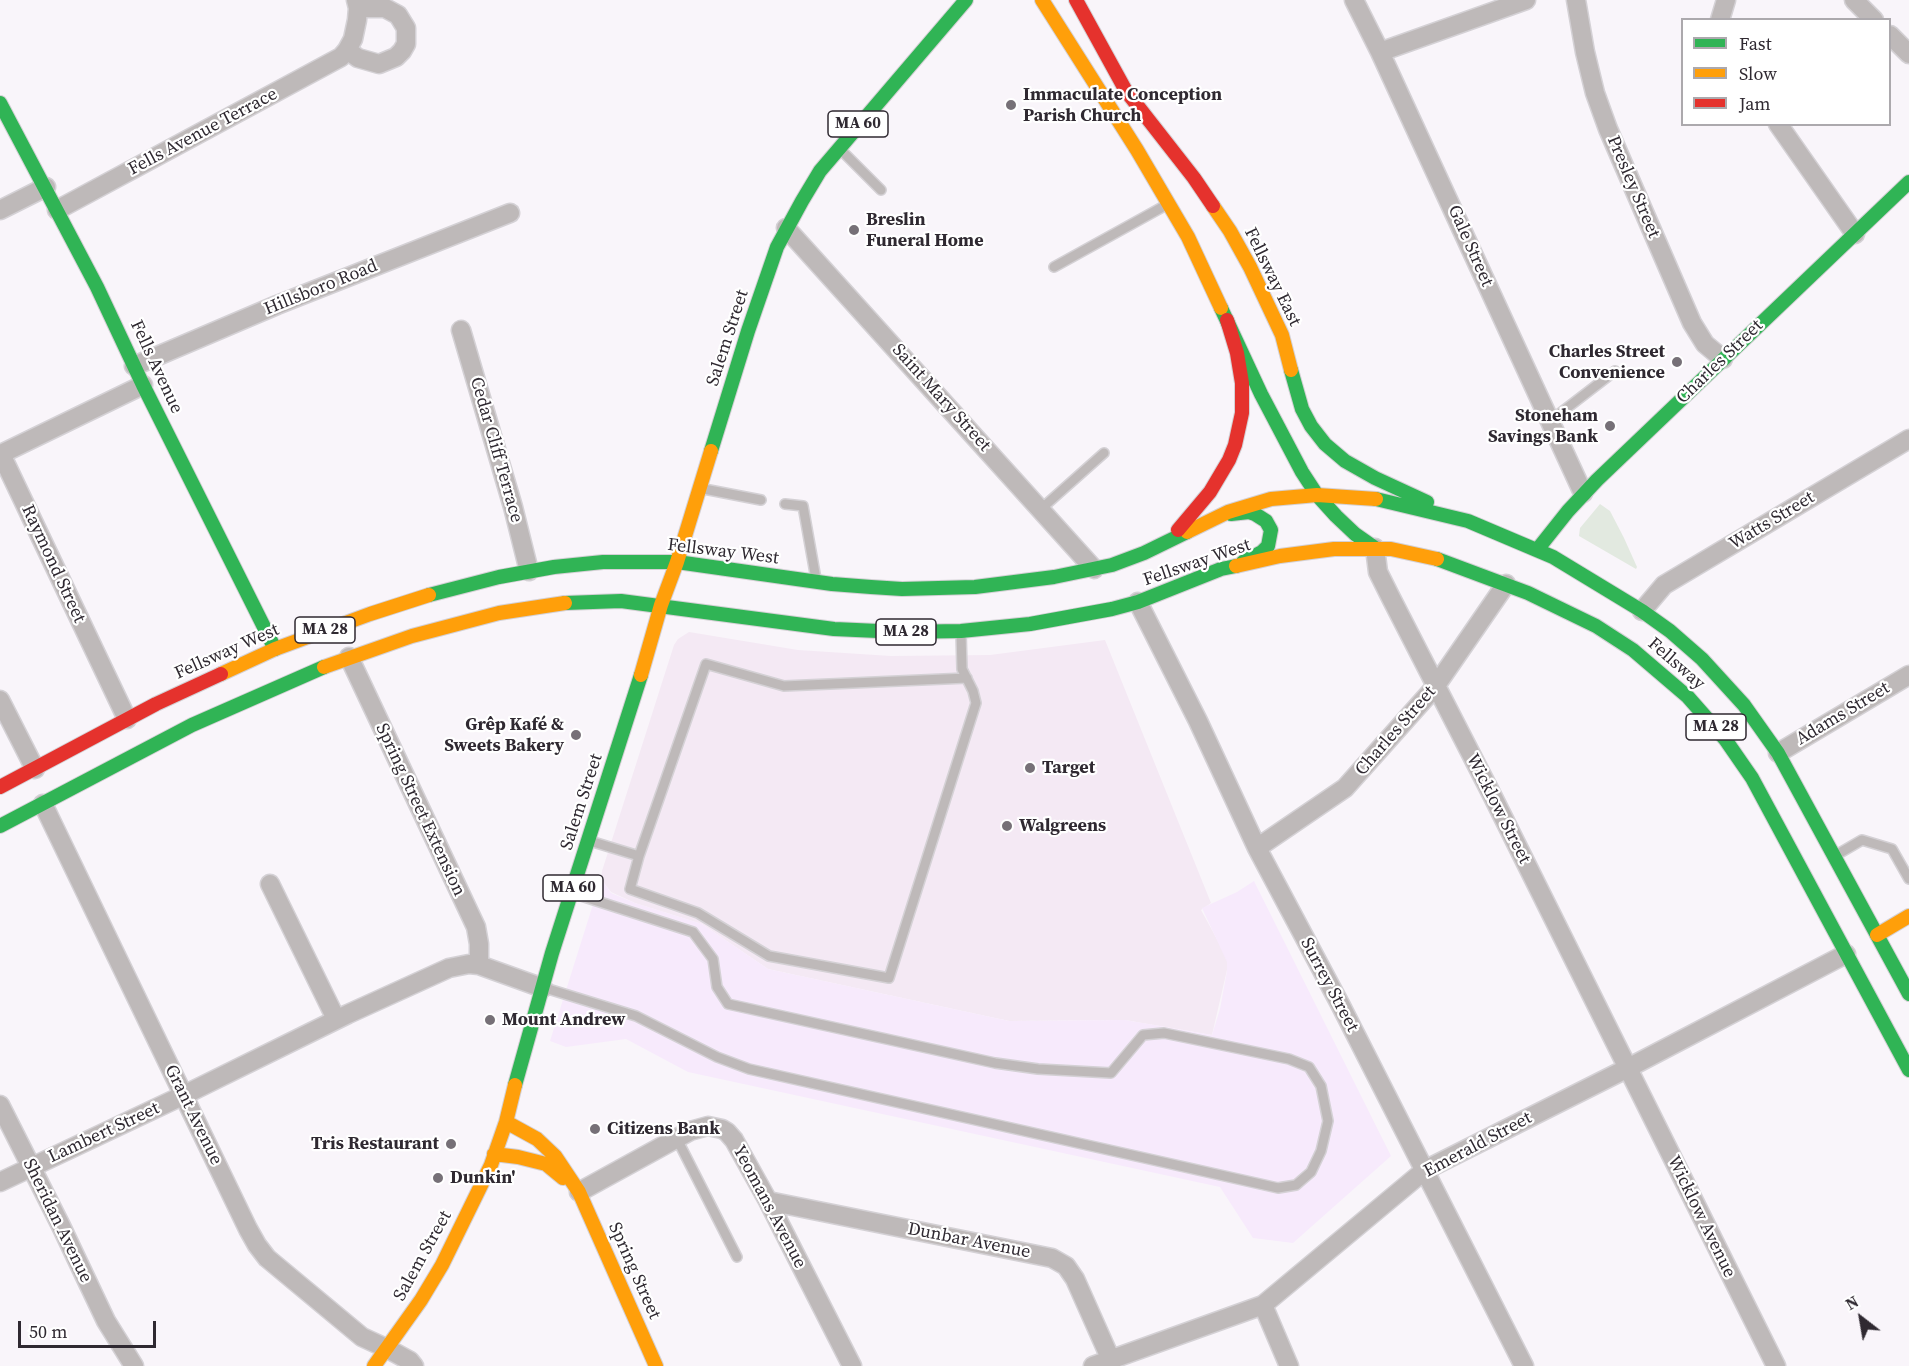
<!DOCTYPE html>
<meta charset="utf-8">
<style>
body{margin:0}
#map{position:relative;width:1909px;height:1366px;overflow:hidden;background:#f9f5fa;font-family:"Source Serif 4",serif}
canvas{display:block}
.legend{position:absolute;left:1681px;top:18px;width:210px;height:108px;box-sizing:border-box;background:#fff;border:2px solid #aca9ad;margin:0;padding:8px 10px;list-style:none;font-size:18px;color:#2f2931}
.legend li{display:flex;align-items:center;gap:12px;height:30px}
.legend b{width:30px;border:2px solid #aca9ad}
.north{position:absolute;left:1831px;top:1288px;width:60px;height:60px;-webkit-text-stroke:4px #fff;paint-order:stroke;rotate:329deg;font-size:16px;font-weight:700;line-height:24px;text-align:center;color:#2f2931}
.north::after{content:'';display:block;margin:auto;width:21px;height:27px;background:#2f2931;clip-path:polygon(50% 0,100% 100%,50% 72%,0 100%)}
.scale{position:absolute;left:18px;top:1321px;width:138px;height:27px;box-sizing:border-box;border:3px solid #2f2931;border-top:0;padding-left:8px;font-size:18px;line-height:21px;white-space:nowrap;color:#2f2931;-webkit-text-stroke:4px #fff;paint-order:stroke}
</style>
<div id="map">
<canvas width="1909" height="1366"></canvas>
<ul class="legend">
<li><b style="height:8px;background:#30b455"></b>Fast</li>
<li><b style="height:8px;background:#ff9f0a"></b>Slow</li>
<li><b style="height:8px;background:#e5322d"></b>Jam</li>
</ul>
<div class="north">N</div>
<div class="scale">50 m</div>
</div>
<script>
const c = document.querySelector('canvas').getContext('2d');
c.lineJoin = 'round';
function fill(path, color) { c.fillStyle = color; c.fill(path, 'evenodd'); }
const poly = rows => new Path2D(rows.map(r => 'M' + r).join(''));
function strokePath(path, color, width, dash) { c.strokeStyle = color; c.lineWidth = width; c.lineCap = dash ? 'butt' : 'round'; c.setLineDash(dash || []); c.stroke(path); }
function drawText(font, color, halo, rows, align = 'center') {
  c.font = font + ' "Source Serif 4",serif'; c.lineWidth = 4.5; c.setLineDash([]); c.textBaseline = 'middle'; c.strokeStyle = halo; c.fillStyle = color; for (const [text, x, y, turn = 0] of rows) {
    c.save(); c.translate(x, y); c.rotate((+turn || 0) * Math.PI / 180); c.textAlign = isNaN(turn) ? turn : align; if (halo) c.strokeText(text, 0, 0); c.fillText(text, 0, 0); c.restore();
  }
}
const commercial = poly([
 [689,632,798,650,891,656,990,655,1105,640,1211,903,1201,910,1229,961,1212,1035,1125,1020,1009,1021,768,969,702,924,635,903,611,892,601,879,602,871,674,645,678,639]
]);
const built = poly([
 [601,879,611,893,635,903,702,924,768,969,1009,1021,1125,1020,1212,1035,1220,1009,1227,971,1227,962,1202,908,1237,892,1254,881,1391,1156,1293,1243,1253,1238,1220,1187,688,1072,626,1039,566,1047,550,1041]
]);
const green = poly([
 [1600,504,1610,511,1624,538,1637,567,1636,569,1579,536,1580,528]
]);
const lane = poly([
 [842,151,881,190],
 [1054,267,1168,204],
 [1550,421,1615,371],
 [704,489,761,500],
 [785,504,803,506,816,579],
 [1041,509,1104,453],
 [590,841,639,856,630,889,698,913,769,956,889,978,976,703,973,691,962,669,961,633],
 [1838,854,1862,840,1892,849,1909,879],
 [639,856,706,664,784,686,967,678],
 [545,988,636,1016,717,1057,749,1069,1278,1188,1296,1185,1311,1172,1321,1151,1328,1121,1321,1086,1309,1067,1289,1059,1164,1033,1143,1035,1111,1073,1038,1069,995,1063,728,1004,717,987,713,959,693,932,575,894],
 [677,1139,737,1257]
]);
const street = poly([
 [1354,0,1380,52,1583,493],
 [1576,0,1585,52,1595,93,1608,129,1692,323,1705,344,1723,359],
 [1854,0,1874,20],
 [1720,20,1726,0],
 [1890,35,1909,54],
 [347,50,358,58,379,64,396,57,402,51,406,44,406,28,398,15,385,8,358,8],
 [1380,52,1526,0],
 [1778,124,1855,234],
 [0,210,46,187],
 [57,210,341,57,347,50,353,39,357,20,358,8,356,0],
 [786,228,1094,569],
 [461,330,513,507,529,571],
 [134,366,277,305,510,213],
 [1375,548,1378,572,1391,598,1493,797,1776,1366],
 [1138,602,1198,721,1257,848,1341,1006,1524,1366],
 [1642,611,1664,585,1909,439],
 [349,657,476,927,479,944,479,965],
 [0,700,35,769],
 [127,719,1,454,143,385],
 [1778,753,1909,675],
 [43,804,248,1229,257,1245,267,1258,362,1337,388,1349,410,1361,414,1366],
 [1257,848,1345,788,1435,687,1506,584],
 [270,884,336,1019],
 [0,1105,61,1226,106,1321,134,1366],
 [0,1182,184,1095,348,1014,449,968,469,964,479,965,543,988],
 [579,1192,690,1131,708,1126,722,1129,727,1132,734,1140,768,1201,852,1366],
 [768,1201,1052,1258,1066,1266,1075,1279,1111,1360],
 [1263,1305,1289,1366],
 [1093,1366,1263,1305,1425,1170,1628,1068,1846,954]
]);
const fast = poly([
 [0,103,97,287,143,385,275,649],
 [1221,308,1261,394,1302,472,1317,495,1336,516,1355,534,1375,548],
 [1291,370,1302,409,1311,426,1325,444,1345,461,1375,478,1427,502],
 [711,451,748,331,777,247,802,201,820,171,966,0],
 [1376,499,1468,521,1553,557,1642,611,1670,631,1702,659,1744,705,1778,753,1909,994],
 [1231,514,1249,512,1255,514,1266,521,1271,530,1268,546,1262,552,1243,562],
 [1537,550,1568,511,1597,480,1909,182],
 [1437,559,1528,593,1596,626,1633,650,1688,697,1725,739,1752,778,1909,1070],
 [429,595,499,577,554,567,603,562,677,562,832,584,871,587,902,589,975,587,1054,577,1112,565,1144,553,1187,532],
 [565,603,621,601,834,629,900,632,961,631,1030,624,1112,609,1138,602,1221,569,1236,566],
 [0,826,192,725,324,667],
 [515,1085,552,953,641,675]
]);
const slow = poly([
 [1042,0,1137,150,1188,237,1221,308],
 [1213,206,1230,231,1250,267,1282,335,1291,370],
 [1187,532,1228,512,1271,499,1317,495,1376,499],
 [1236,566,1280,556,1334,549,1391,549,1437,559],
 [324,667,412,636,499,613,565,603],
 [221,674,275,649,370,614,429,595],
 [641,675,661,605,677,562,711,451],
 [1877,935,1909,916],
 [506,1122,537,1139,555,1156,579,1192,656,1366],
 [494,1154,518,1157,546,1164,563,1178],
 [374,1366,421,1300,442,1265,491,1165,506,1122,515,1085]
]);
const jam = poly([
 [1076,0,1126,91,1194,178,1213,206],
 [1178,530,1210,492,1229,460,1235,445,1242,413,1242,383,1237,353,1227,320],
 [0,787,156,704,221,674]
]);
const markers = [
 [1011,105,6,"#767077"],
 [854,230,6,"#767077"],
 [1677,362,6,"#767077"],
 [1610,426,6,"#767077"],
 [576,735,6,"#767077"],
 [1030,768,6,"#767077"],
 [1007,826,6,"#767077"],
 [490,1020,6,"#767077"],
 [595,1129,6,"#767077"],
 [451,1144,6,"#767077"],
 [438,1178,6,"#767077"]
];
const shields = [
 [858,124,60],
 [325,630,60],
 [906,632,60],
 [1716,727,60],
 [573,888,60]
];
const shieldNames = [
 ["MA 60",858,124],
 ["MA 28",325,630],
 ["MA 28",906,632],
 ["MA 28",1716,727],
 ["MA 60",573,888]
];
const poiNames = [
 ["Immaculate Conception",1023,95],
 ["Parish Church",1023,116],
 ["Breslin",866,220],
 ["Funeral Home",866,241],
 ["Charles Street",1665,352,"right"],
 ["Convenience",1665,373,"right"],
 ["Stoneham",1598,416,"right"],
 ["Savings Bank",1598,437,"right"],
 ["Grêp Kafé &",564,725,"right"],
 ["Sweets Bakery",564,746,"right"],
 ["Target",1042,768],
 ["Walgreens",1019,826],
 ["Mount Andrew",502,1020],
 ["Citizens Bank",607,1129],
 ["Tris Restaurant",439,1144,"right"],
 ["Dunkin'",450,1178]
];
const streetNames = [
 ["Fells Avenue Terrace",203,132,-28],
 ["Presley Street",1633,187,67],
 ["Gale Street",1470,246,66],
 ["Fellsway East",1272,277,64],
 ["Hillsboro Road",321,288,-22],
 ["Salem Street",728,338,-72],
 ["Charles Street",1720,362,-44],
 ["Fells Avenue",156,367,65],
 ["Saint Mary Street",941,398,48],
 ["Cedar Cliff Terrace",496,450,74],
 ["Watts Street",1772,521,-31],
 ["Fellsway West",723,552,7],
 ["Fellsway West",1197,563,-19],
 ["Raymond Street",53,564,65],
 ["Fellsway West",227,652,-24],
 ["Fellsway",1676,664,41],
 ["Adams Street",1843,714,-31],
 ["Charles Street",1396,731,-49],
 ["Salem Street",582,802,-72],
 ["Wicklow Street",1498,809,63],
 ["Spring Street Extension",420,810,65],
 ["Surrey Street",1329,985,62],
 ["Grant Avenue",193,1115,64],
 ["Lambert Street",104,1133,-25],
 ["Emerald Street",1478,1145,-28],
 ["Yeomans Avenue",769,1207,62],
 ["Wicklow Avenue",1701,1217,64],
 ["Sheridan Avenue",57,1221,64],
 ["Dunbar Avenue",969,1241,11],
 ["Salem Street",423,1256,-61],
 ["Spring Street",634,1271,66]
];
fill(commercial, '#f4e9f4');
fill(built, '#f7eafc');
fill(green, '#e2e9e0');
strokePath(lane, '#d4d1d5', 12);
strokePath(street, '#d4d1d5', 21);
strokePath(fast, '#d4d1d5', 16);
strokePath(slow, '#d4d1d5', 16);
strokePath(jam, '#d4d1d5', 16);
strokePath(lane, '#beb9b9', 9);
strokePath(street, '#beb9b9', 18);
strokePath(fast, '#30b455', 14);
strokePath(slow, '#ff9f0a', 14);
strokePath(jam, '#e5322d', 14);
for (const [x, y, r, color] of markers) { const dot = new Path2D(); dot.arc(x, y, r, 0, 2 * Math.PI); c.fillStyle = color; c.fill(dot); strokePath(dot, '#fff', 2); }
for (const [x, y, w] of shields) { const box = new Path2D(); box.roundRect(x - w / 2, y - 13, w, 26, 4.5); c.fillStyle = '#fff'; c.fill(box); strokePath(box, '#2f2931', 1.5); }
drawText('bold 16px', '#2f2931', null, shieldNames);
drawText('bold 18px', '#2f2931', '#fff', poiNames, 'left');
drawText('18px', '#2f2931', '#fff', streetNames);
</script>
